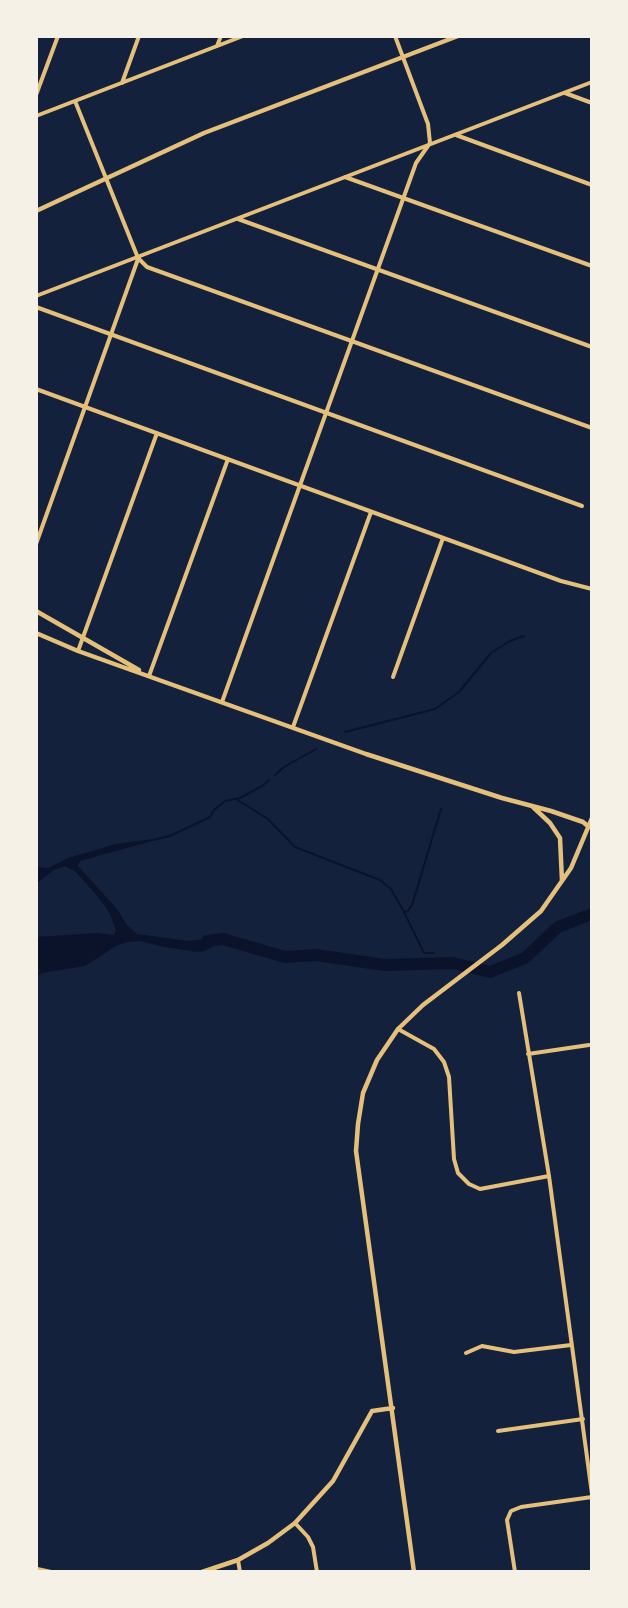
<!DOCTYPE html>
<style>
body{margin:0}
#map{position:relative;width:628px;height:1608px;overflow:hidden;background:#14213d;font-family:Rubik,sans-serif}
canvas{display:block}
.frame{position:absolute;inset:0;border:38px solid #f6f1e7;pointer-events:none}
</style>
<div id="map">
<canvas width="628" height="1608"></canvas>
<div class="frame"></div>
</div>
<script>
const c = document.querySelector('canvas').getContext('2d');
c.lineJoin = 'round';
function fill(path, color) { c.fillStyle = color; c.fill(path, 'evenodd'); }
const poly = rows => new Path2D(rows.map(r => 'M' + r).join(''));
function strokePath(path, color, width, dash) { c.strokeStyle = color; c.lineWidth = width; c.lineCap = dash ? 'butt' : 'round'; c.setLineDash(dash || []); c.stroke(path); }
const water = poly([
 [167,837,80,861,78,866,118,910,126,924,137,934,189,941,223,936,221,942,205,951,197,952,164,947,140,941,128,942,116,946,85,966,42,973,36,976,40,971,36,966,36,937,97,933,114,935,116,930,109,912,98,897,76,872,65,866,54,870,36,884,36,867,48,868,68,858,116,844]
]);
const stream = poly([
 [345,732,435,709,459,692,491,653,510,641,524,636],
 [275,775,284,767,316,749],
 [236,799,268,819,295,847,380,880,391,889,404,912,408,911,412,905,441,809],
 [152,840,170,836,210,817,214,810,225,801,240,798,262,786,269,780],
 [404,912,424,953,434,953]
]);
const river = poly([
 [207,941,223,939,285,957,316,955,385,965,453,963,490,972,525,958,558,927,592,914]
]);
const minor = poly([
 [217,46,221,36],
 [122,83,139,36],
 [565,93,592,103],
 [36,95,58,36],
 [75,101,138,258,147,267,592,428],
 [36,116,243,36],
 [456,135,592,185],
 [345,177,592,266],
 [238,219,592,347],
 [36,296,592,82],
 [36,307,582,506],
 [36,389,561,581,592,589],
 [36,544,138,259],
 [78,651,157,433],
 [149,676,228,459],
 [393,677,443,538],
 [222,702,416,163,430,143,428,124,395,36],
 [293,727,371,512],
 [519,993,549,1176,592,1494],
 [398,1029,434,1049,444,1062,449,1077,454,1159,458,1173,469,1184,480,1189,549,1176],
 [528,1054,589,1045],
 [466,1353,482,1346,514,1352,571,1345],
 [498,1431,583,1419],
 [295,1523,308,1537,313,1547,317,1572],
 [238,1560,240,1572],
 [515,1572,507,1520,511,1511,521,1507,592,1497]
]);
const tertiary = poly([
 [36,211,204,133,458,36],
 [36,611,139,670],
 [36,633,78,651,366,754,502,798,551,811,583,822,589,827],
 [533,807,550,823,560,838,562,881],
 [36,1569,50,1572],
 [202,1572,238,1560,268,1543,295,1523,333,1481,372,1411,393,1408],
 [414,1572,356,1151,358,1124,363,1093,377,1060,398,1029,423,1005,502,945,541,911,571,868,592,818]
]);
fill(water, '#0b132b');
strokePath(stream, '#0b132b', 2);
strokePath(river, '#0b132b', 12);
strokePath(minor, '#e5c07b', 4);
strokePath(tertiary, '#e5c07b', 4.5);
</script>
